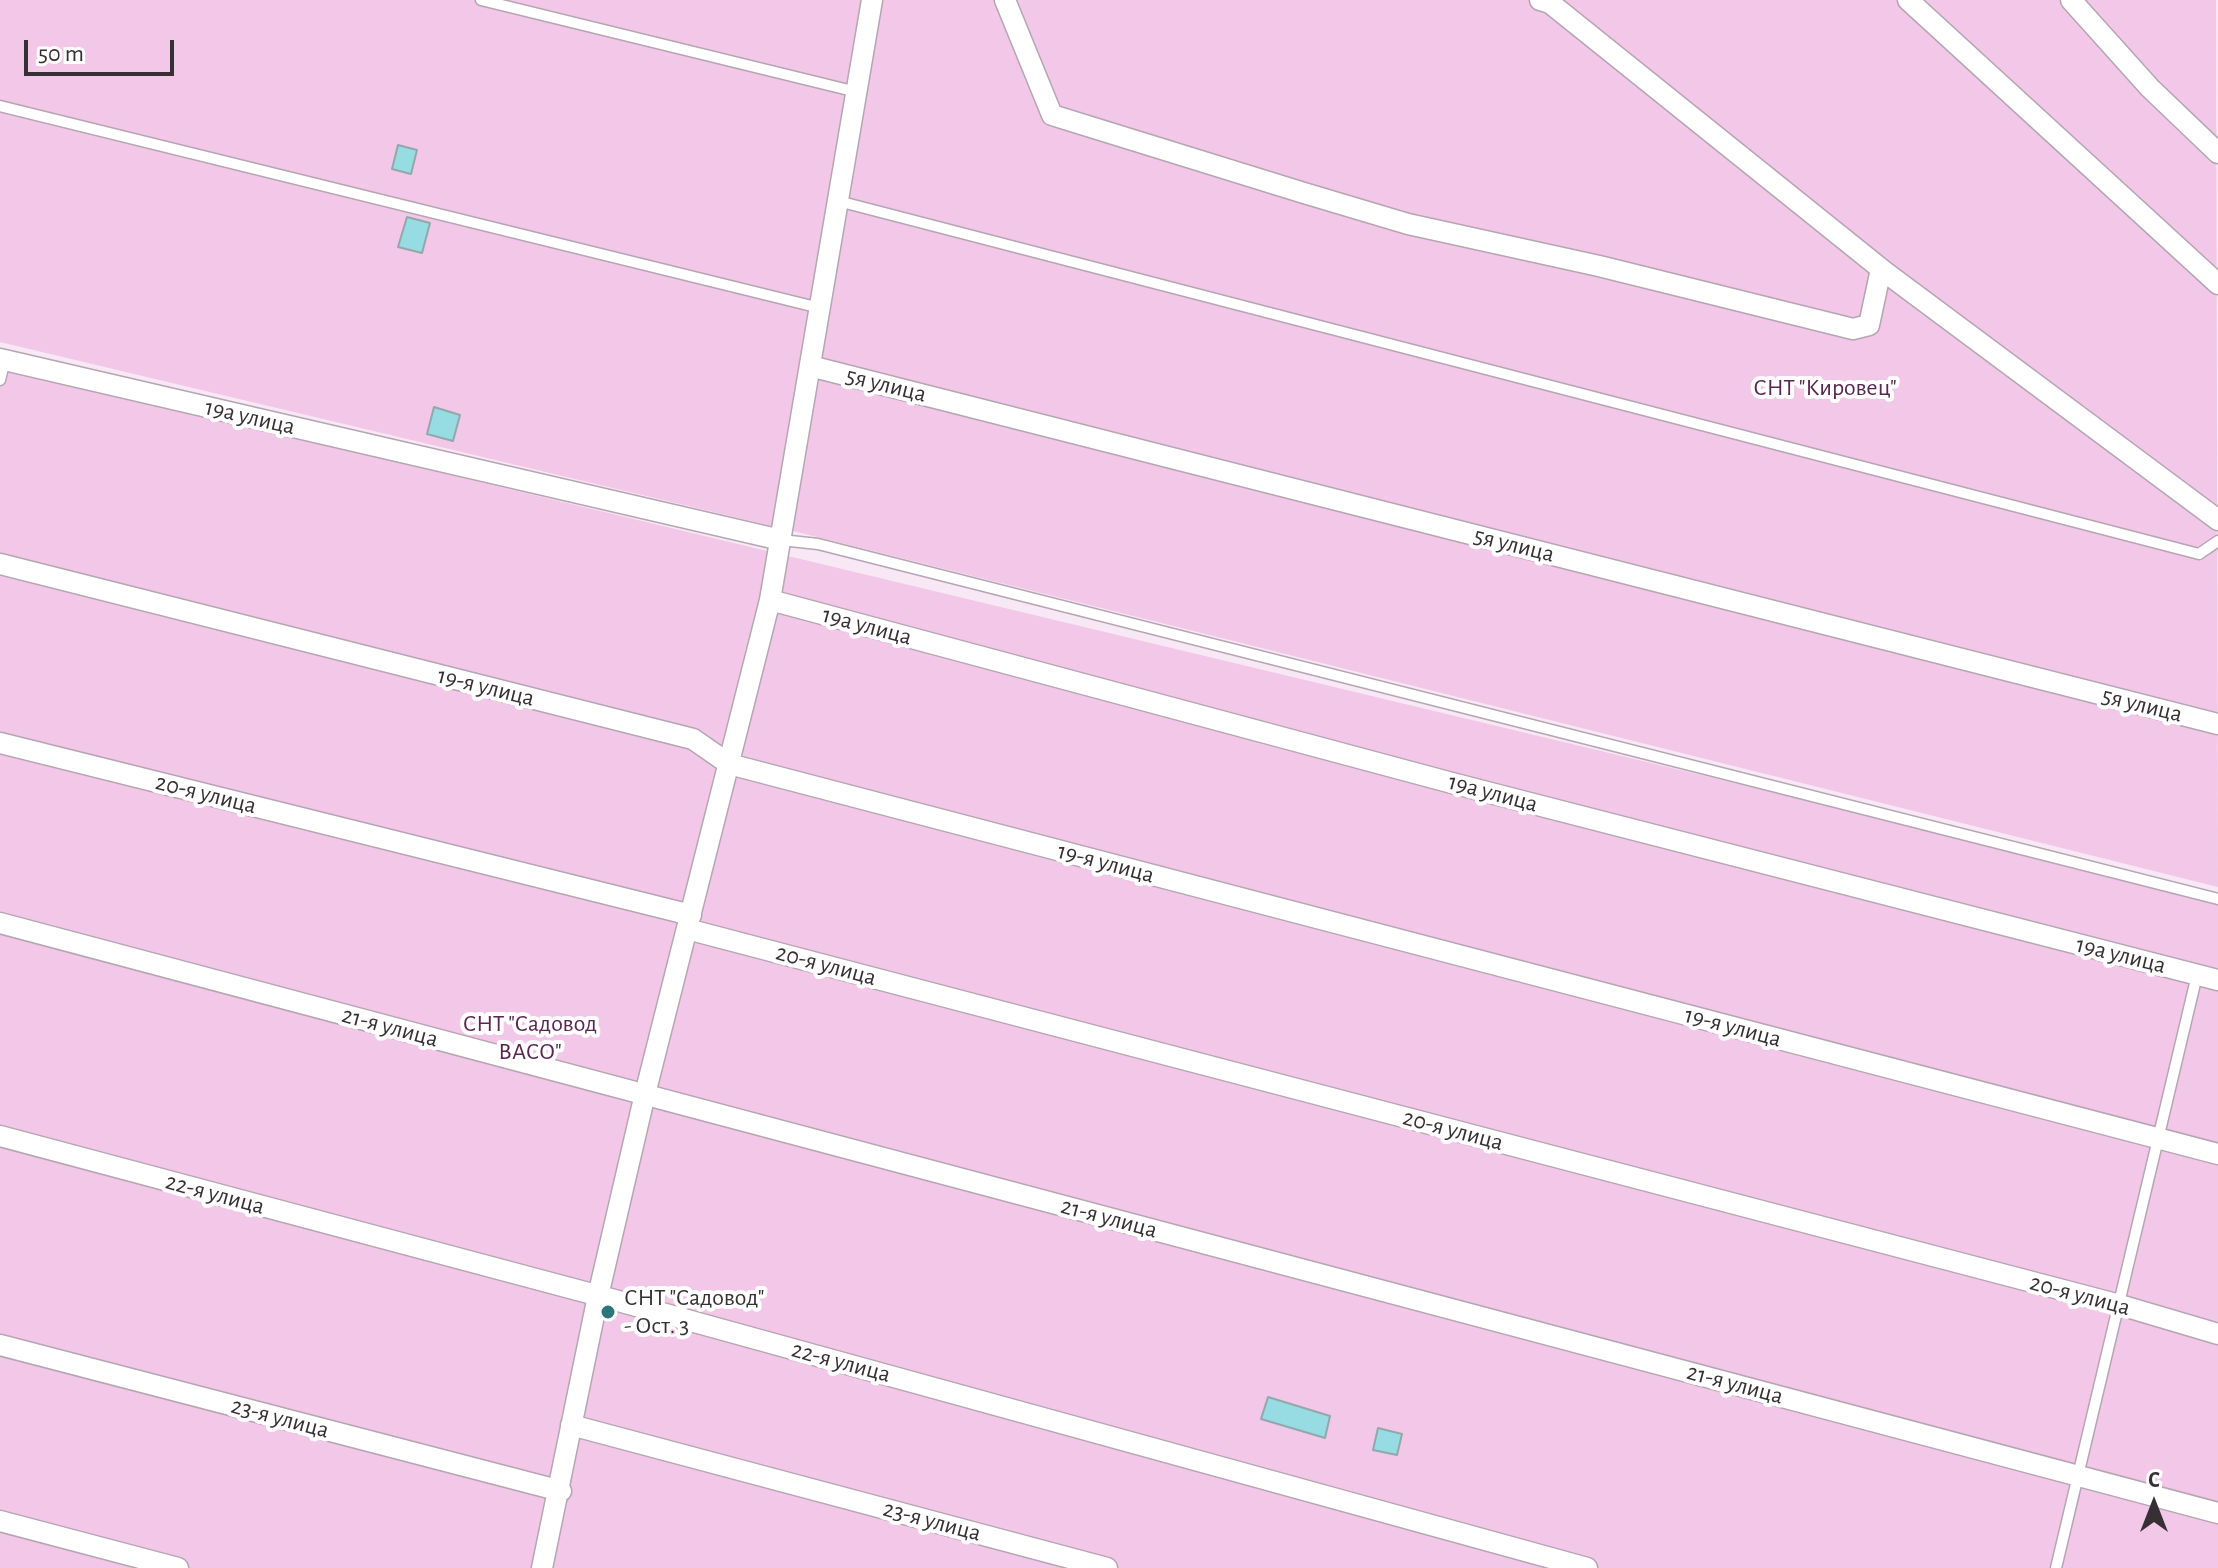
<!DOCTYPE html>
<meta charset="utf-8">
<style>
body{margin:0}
#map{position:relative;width:2218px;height:1568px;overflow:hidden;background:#f8e7f4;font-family:"Alegreya Sans",sans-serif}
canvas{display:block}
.north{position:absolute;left:2114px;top:1464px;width:80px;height:80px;-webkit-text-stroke:6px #fff;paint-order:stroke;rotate:0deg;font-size:22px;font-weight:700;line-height:32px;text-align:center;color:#363034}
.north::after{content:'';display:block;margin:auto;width:28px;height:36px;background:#363034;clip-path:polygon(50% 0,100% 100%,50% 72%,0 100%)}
.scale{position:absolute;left:24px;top:40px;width:150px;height:36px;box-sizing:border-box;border:4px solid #363034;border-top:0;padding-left:10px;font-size:24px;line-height:28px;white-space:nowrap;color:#363034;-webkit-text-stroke:6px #fff;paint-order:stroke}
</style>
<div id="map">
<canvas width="2218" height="1568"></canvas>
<div class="north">С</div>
<div class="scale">50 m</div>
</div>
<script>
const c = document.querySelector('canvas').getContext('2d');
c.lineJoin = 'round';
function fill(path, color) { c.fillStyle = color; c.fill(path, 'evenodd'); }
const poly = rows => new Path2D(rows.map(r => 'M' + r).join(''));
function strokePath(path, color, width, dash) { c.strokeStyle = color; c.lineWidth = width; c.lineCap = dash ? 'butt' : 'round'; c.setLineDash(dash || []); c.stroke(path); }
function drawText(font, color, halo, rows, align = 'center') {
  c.font = font + ' "Alegreya Sans",sans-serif'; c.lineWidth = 8; c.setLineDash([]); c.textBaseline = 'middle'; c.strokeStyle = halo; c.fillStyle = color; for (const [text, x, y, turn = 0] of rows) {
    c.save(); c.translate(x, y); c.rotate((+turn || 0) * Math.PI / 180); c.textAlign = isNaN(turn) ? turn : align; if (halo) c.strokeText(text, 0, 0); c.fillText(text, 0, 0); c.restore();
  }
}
const green = poly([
 [0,0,2216,0,2218,887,789,530,0,342],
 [0,367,2218,899,2218,1568,0,1568]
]);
const building = poly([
 [398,145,417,150,411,174,392,169,398,145],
 [407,217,430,223,422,253,398,247,407,217],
 [434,407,460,415,453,441,427,434,434,407],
 [1268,1397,1330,1416,1325,1438,1261,1419,1268,1397],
 [1378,1428,1402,1434,1397,1455,1373,1450,1378,1428]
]);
const lane = poly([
 [481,0,857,92],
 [0,106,820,308],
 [838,201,2199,554,2218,541],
 [0,380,5,360],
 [781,540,818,544,2218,899],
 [2056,1568,2197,975]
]);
const street = poly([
 [1005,0,1052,115,1304,193,1408,224,1599,266,1853,329,1869,325,1881,269],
 [1540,0,1550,3,1885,272,2218,520],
 [1908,0,2218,284],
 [2071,0,2150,88,2218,153],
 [0,359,781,540],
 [810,366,2218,724],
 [0,564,693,739,729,764,2218,1154],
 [770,600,1452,783,2218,980],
 [0,743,691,915],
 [0,923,2218,1513],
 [687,929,2120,1305,2218,1334],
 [0,1136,611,1299,1587,1568],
 [0,1345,561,1491],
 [571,1425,1107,1568],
 [0,1521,178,1568],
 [542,1568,598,1296,645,1094,770,600,872,0]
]);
const markers = [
 [608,1312,8,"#2b757b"]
];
const streetNames = [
 ["5я улица",886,385,14],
 ["19а улица",250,417,13],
 ["5я улица",1514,545,14],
 ["19а улица",867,626,15],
 ["19-я улица",486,687,14],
 ["5я улица",2142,705,14],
 ["19а улица",1493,793,15],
 ["20-я улица",206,794,14],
 ["19-я улица",1106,863,15],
 ["19а улица",2121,955,14],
 ["20-я улица",826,965,15],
 ["21-я улица",390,1027,15],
 ["19-я улица",1733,1027,15],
 ["20-я улица",1453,1130,15],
 ["22-я улица",215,1194,15],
 ["21-я улица",1109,1218,15],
 ["20-я улица",2080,1295,15],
 ["22-я улица",841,1362,15],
 ["21-я улица",1735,1384,15],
 ["23-я улица",280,1418,15],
 ["23-я улица",932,1521,15]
];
const parkNames = [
 ["СНТ \"Кировец\"",1825,388],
 ["СНТ \"Садовод",530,1024],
 ["ВАСО\"",530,1052]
];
const poiNames = [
 ["СНТ \"Садовод\"",624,1298],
 ["- Ост. 3",624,1326]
];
fill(green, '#f2c7e8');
fill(building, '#97dce3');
strokePath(building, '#92a8aa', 2);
strokePath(lane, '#b5a6b2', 13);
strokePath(street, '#b5a6b2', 23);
strokePath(lane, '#fff', 10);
strokePath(street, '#fff', 20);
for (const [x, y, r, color] of markers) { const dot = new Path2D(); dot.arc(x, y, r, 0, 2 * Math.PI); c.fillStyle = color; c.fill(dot); strokePath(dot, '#fff', 3); }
drawText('24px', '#363034', '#fff', streetNames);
drawText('24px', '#5b2552', '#fff', parkNames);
drawText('24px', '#363034', '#fff', poiNames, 'left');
</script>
